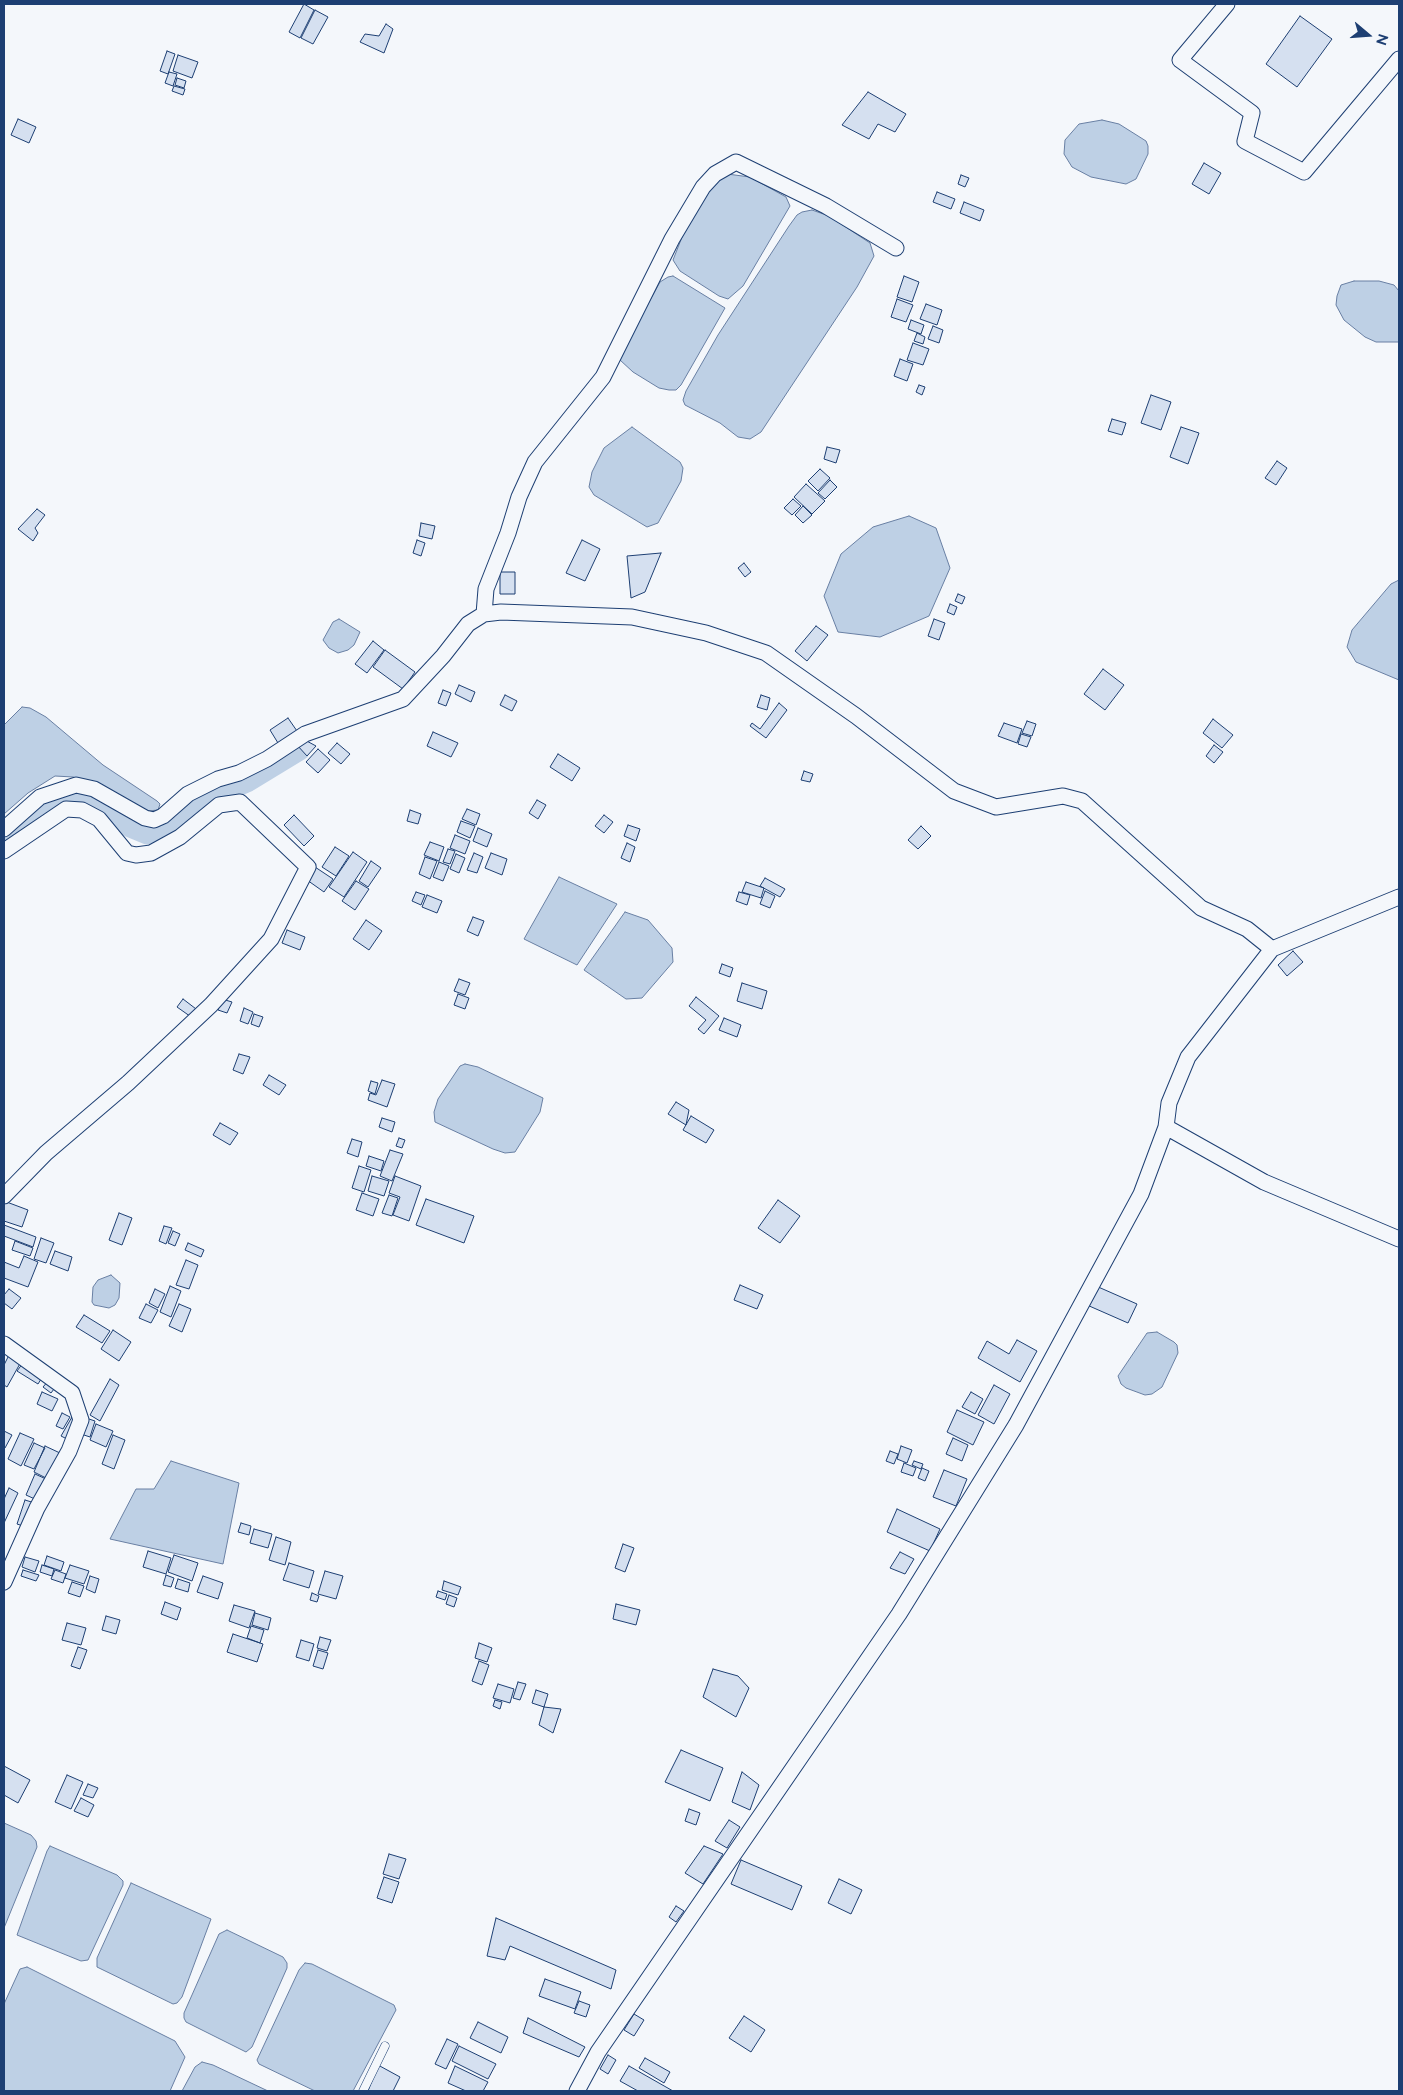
<!DOCTYPE html>
<style>
body{margin:0}
#map{position:relative;width:1403px;height:2095px;overflow:hidden;background:#f4f7fb;font-family:Raleway,sans-serif}
canvas{display:block}
.frame{position:absolute;inset:0;border:5px solid #1d3f73;pointer-events:none}
.north{position:absolute;left:1343px;top:10px;width:50px;height:50px;-webkit-text-stroke:4px #f4f7fb;paint-order:stroke;rotate:108deg;font-size:14px;font-weight:700;line-height:20px;text-align:center;color:#1d3f73}
.north::after{content:'';display:block;margin:auto;width:18px;height:22px;background:#1d3f73;clip-path:polygon(50% 0,100% 100%,50% 72%,0 100%)}
</style>
<div id="map">
<canvas width="1403" height="2095"></canvas>
<div class="frame"></div>
<div class="north">N</div>
</div>
<script>
const c = document.querySelector('canvas').getContext('2d');
c.lineJoin = 'round';
function fill(path, color) { c.fillStyle = color; c.fill(path, 'evenodd'); }
const poly = rows => new Path2D(rows.map(r => 'M' + r).join(''));
function strokePath(path, color, width, dash) { c.strokeStyle = color; c.lineWidth = width; c.lineCap = dash ? 'butt' : 'round'; c.setLineDash(dash || []); c.stroke(path); }
const water = poly([
 [1102,120,1119,124,1146,141,1148,146,1148,154,1136,179,1126,184,1091,177,1072,167,1064,154,1065,140,1079,124,1102,120],
 [727,174,750,177,786,197,790,206,743,286,728,299,719,296,680,271,673,260,686,227,714,184,727,174],
 [812,210,829,216,870,243,874,256,857,287,761,432,750,439,738,437,720,423,685,405,683,400,686,391,718,335,789,226,797,215,802,212,812,210],
 [673,276,725,308,681,385,676,390,669,390,659,388,633,372,620,360,625,346,660,282,668,277,673,276],
 [1354,281,1379,281,1394,285,1399,291,1399,342,1376,342,1365,337,1344,320,1336,305,1337,296,1341,285,1354,281],
 [632,427,680,462,683,468,681,481,658,523,647,527,594,495,589,487,592,472,604,448,632,427],
 [909,516,936,528,950,568,929,616,880,637,838,632,824,596,841,554,873,527,909,516],
 [1399,580,1399,680,1356,662,1347,647,1352,630,1391,584,1399,580],
 [339,619,360,632,354,645,348,650,338,653,329,648,323,640,333,622,339,619],
 [22,707,30,708,46,717,103,765,157,801,160,804,158,810,148,811,100,785,73,777,55,776,28,793,4,814,4,725,22,707],
 [559,877,617,904,577,965,524,939,559,877],
 [625,912,648,920,672,948,673,962,642,998,626,999,584,970,625,912],
 [465,1064,478,1067,543,1098,540,1112,515,1152,505,1153,493,1149,435,1122,434,1112,438,1099,460,1066,465,1064],
 [111,1275,120,1283,119,1298,115,1305,109,1308,94,1305,92,1302,93,1287,98,1280,111,1275],
 [1157,1332,1174,1342,1177,1345,1178,1353,1162,1387,1152,1394,1145,1395,1126,1388,1121,1384,1118,1376,1147,1333,1157,1332],
 [171,1461,239,1483,223,1564,110,1539,136,1489,154,1489,171,1461],
 [4,1823,31,1835,36,1841,37,1847,4,1928,4,1823],
 [50,1846,117,1875,123,1881,123,1885,88,1960,81,1961,17,1935,47,1851,50,1846],
 [131,1883,211,1919,182,1997,177,2003,173,2004,97,1967,97,1958,131,1883],
 [227,1930,283,1957,287,1963,287,1968,252,2047,246,2052,186,2022,184,2018,184,2013,219,1934,227,1930],
 [305,1963,312,1964,394,2005,396,2010,353,2091,315,2091,259,2064,257,2060,299,1970,305,1963],
 [27,1967,175,2041,185,2057,170,2091,4,2091,4,2004,20,1969,27,1967],
 [202,2062,213,2065,268,2091,182,2091,195,2067,202,2062]
]);
const canal = poly([
 [4,840,59,805,70,802,83,802,94,807,130,828,147,835,160,831,199,804,249,782,300,751]
]);
const building = poly([
 [304,4,314,10,300,38,289,32,304,4],
 [315,10,328,17,313,44,301,38,315,10],
 [1300,16,1332,39,1297,87,1266,64,1300,16],
 [386,24,393,29,384,53,360,42,365,34,379,36,386,24],
 [167,51,175,54,168,74,160,71,167,51],
 [178,55,198,62,192,78,173,71,178,55],
 [169,72,177,74,173,86,165,83,169,72],
 [177,78,186,81,184,88,175,85,177,78],
 [174,86,185,89,183,95,172,91,174,86],
 [868,92,906,114,895,132,878,124,869,139,842,125,868,92],
 [18,119,36,127,29,143,11,135,18,119],
 [1204,163,1221,173,1209,194,1192,184,1204,163],
 [961,175,969,178,965,187,958,184,961,175],
 [937,192,955,199,951,209,933,202,937,192],
 [964,202,984,210,980,221,960,213,964,202],
 [904,276,919,282,912,302,897,297,904,276],
 [897,299,913,305,906,322,891,317,897,299],
 [926,304,942,310,937,325,920,319,926,304],
 [911,320,924,325,921,334,908,329,911,320],
 [933,326,943,330,939,343,928,339,933,326],
 [917,333,925,337,923,344,914,341,917,333],
 [913,343,929,349,923,365,907,360,913,343],
 [900,359,913,364,907,381,894,376,900,359],
 [919,385,925,387,922,395,916,392,919,385],
 [1151,395,1171,402,1161,430,1141,423,1151,395],
 [1112,419,1126,423,1122,435,1108,431,1112,419],
 [1181,427,1199,433,1188,464,1170,457,1181,427],
 [827,447,840,450,836,463,824,459,827,447],
 [1277,461,1287,468,1276,485,1265,478,1277,461],
 [820,469,830,478,818,491,808,481,820,469],
 [830,480,837,487,825,499,818,493,830,480],
 [806,484,825,501,812,514,794,497,806,484],
 [793,499,801,506,792,515,784,508,793,499],
 [803,506,812,515,803,523,795,515,803,506],
 [37,509,45,515,35,528,38,533,33,541,18,529,37,509],
 [421,523,435,526,432,539,419,536,421,523],
 [417,540,425,543,421,556,413,553,417,540],
 [582,540,600,549,585,581,566,573,582,540],
 [661,553,645,592,631,598,627,556,661,553],
 [744,563,751,572,745,577,738,568,744,563],
 [500,572,515,572,515,594,500,594,500,572],
 [958,594,965,597,962,604,955,601,958,594],
 [950,604,957,607,954,615,947,612,950,604],
 [934,619,945,623,939,640,928,636,934,619],
 [816,626,828,635,807,661,795,651,816,626],
 [373,641,384,650,367,673,355,664,373,641],
 [385,650,415,672,403,689,373,667,385,650],
 [1103,669,1124,685,1105,710,1084,694,1103,669],
 [459,685,475,692,471,702,455,694,459,685],
 [443,690,451,693,446,706,438,703,443,690],
 [505,695,517,701,512,711,500,705,505,695],
 [761,695,770,698,767,710,757,707,761,695],
 [779,703,787,710,766,738,750,726,752,723,760,729,779,703],
 [288,718,297,731,278,743,270,730,288,718],
 [1213,719,1233,735,1222,748,1203,733,1213,719],
 [1027,721,1036,724,1032,736,1022,733,1027,721],
 [1004,723,1022,729,1017,743,998,736,1004,723],
 [433,732,458,743,451,757,427,746,433,732],
 [1021,734,1031,737,1027,747,1018,744,1021,734],
 [303,739,316,746,307,756,297,745,303,739],
 [337,743,350,754,341,764,328,753,337,743],
 [1214,745,1223,752,1214,763,1206,756,1214,745],
 [318,749,330,760,318,773,306,762,318,749],
 [558,754,580,768,572,781,550,767,558,754],
 [804,771,813,774,810,782,801,780,804,771],
 [537,800,546,805,538,819,529,813,537,800],
 [467,809,480,814,476,825,462,819,467,809],
 [410,810,421,814,418,824,407,821,410,810],
 [294,815,314,836,304,846,284,825,294,815],
 [604,815,613,822,604,833,595,826,604,815],
 [461,821,475,826,470,838,457,832,461,821],
 [628,825,640,829,636,841,624,836,628,825],
 [921,826,931,836,918,849,908,840,921,826],
 [478,828,492,834,487,847,473,841,478,828],
 [455,835,470,841,465,854,450,848,455,835],
 [430,842,444,847,439,861,424,855,430,842],
 [627,843,635,847,630,862,621,858,627,843],
 [335,847,349,856,336,876,322,867,335,847],
 [448,849,455,851,450,864,443,862,448,849],
 [353,852,367,862,344,897,329,887,353,852],
 [474,853,483,857,477,873,467,870,474,853],
 [491,853,507,859,502,875,485,868,491,853],
 [456,854,465,858,459,873,450,869,456,854],
 [425,857,437,861,430,879,419,874,425,857],
 [371,861,381,868,368,887,359,881,371,861],
 [439,862,449,866,443,881,433,877,439,862],
 [315,867,333,879,324,892,307,880,315,867],
 [765,878,785,889,780,897,760,886,765,878],
 [356,881,369,889,355,910,342,901,356,881],
 [746,882,764,888,761,898,742,892,746,882],
 [765,891,775,896,770,908,760,904,765,891],
 [416,892,425,895,421,905,412,901,416,892],
 [739,892,750,895,747,905,736,901,739,892],
 [427,895,442,901,437,913,422,907,427,895],
 [473,917,484,921,478,936,467,931,473,917],
 [366,920,382,931,369,950,353,939,366,920],
 [287,930,305,937,300,950,282,943,287,930],
 [1293,951,1303,962,1287,976,1278,965,1293,951],
 [722,964,733,968,730,977,719,973,722,964],
 [459,979,470,983,465,995,454,991,459,979],
 [742,983,767,991,762,1009,737,1001,742,983],
 [458,994,469,998,465,1009,454,1005,458,994],
 [696,997,719,1016,704,1034,698,1029,706,1020,689,1006,696,997],
 [183,999,200,1012,194,1019,177,1007,183,999],
 [222,999,232,1002,227,1013,218,1010,222,999],
 [244,1008,253,1012,248,1024,240,1021,244,1008],
 [254,1014,263,1017,259,1027,251,1024,254,1014],
 [724,1018,741,1025,737,1037,719,1030,724,1018],
 [239,1054,250,1057,243,1074,233,1070,239,1054],
 [269,1075,286,1085,279,1095,263,1085,269,1075],
 [382,1080,395,1084,387,1107,368,1100,370,1093,376,1095,382,1080],
 [371,1081,378,1083,375,1094,368,1091,371,1081],
 [676,1102,689,1110,686,1125,668,1114,676,1102],
 [691,1116,714,1130,706,1143,683,1130,691,1116],
 [382,1118,395,1122,392,1132,379,1127,382,1118],
 [220,1123,238,1133,230,1145,213,1135,220,1123],
 [399,1138,405,1140,402,1148,396,1146,399,1138],
 [352,1139,362,1142,358,1157,347,1153,352,1139],
 [390,1150,403,1154,392,1181,380,1176,390,1150],
 [369,1156,384,1161,381,1171,366,1166,369,1156],
 [359,1166,371,1170,364,1192,352,1188,359,1166],
 [372,1176,389,1181,384,1196,368,1191,372,1176],
 [395,1176,421,1186,409,1221,393,1215,400,1197,389,1193,395,1176],
 [362,1193,379,1199,373,1216,356,1210,362,1193],
 [389,1195,398,1198,392,1216,382,1213,389,1195],
 [426,1199,474,1216,464,1243,416,1225,426,1199],
 [778,1200,800,1216,780,1243,758,1228,778,1200],
 [4,1201,28,1210,22,1227,4,1221,4,1201],
 [119,1213,132,1218,122,1245,109,1240,119,1213],
 [4,1225,36,1237,33,1247,4,1236,4,1225],
 [164,1226,172,1228,166,1244,159,1241,164,1226],
 [173,1231,180,1234,175,1246,168,1243,173,1231],
 [41,1238,54,1243,46,1263,34,1259,41,1238],
 [15,1241,33,1248,30,1256,12,1250,15,1241],
 [188,1243,204,1250,201,1257,185,1250,188,1243],
 [55,1251,72,1257,68,1271,50,1264,55,1251],
 [24,1256,38,1262,28,1287,4,1278,4,1262,19,1268,24,1256],
 [186,1260,198,1265,189,1289,176,1285,186,1260],
 [740,1285,763,1295,757,1309,734,1300,740,1285],
 [170,1286,181,1291,171,1317,160,1312,170,1286],
 [1096,1286,1137,1304,1128,1323,1087,1305,1096,1286],
 [9,1289,21,1298,12,1309,4,1303,4,1295,9,1289],
 [155,1289,165,1294,158,1308,149,1303,155,1289],
 [146,1304,158,1310,151,1323,139,1318,146,1304],
 [179,1304,191,1309,182,1332,169,1326,179,1304],
 [84,1315,110,1331,102,1343,76,1327,84,1315],
 [113,1330,131,1342,119,1361,101,1349,113,1330],
 [1017,1340,1037,1351,1020,1382,978,1358,987,1341,1009,1354,1017,1340],
 [10,1353,22,1360,7,1387,4,1385,4,1365,10,1353],
 [23,1363,43,1376,38,1384,17,1371,23,1363],
 [110,1379,119,1385,100,1421,90,1415,110,1379],
 [49,1380,57,1385,51,1393,43,1387,49,1380],
 [994,1385,1010,1394,994,1424,978,1415,994,1385],
 [42,1392,58,1399,52,1411,37,1404,42,1392],
 [971,1392,983,1399,975,1414,962,1407,971,1392],
 [957,1410,984,1422,973,1445,947,1432,957,1410],
 [62,1413,70,1417,63,1429,56,1426,62,1413],
 [72,1417,79,1421,69,1440,61,1436,72,1417],
 [86,1418,95,1421,90,1437,81,1434,86,1418],
 [96,1424,113,1431,106,1447,90,1440,96,1424],
 [4,1431,12,1435,5,1448,4,1448,4,1431],
 [20,1433,34,1439,21,1466,8,1459,20,1433],
 [113,1435,125,1440,114,1469,102,1464,113,1435],
 [953,1438,968,1445,962,1461,946,1454,953,1438],
 [34,1443,45,1448,34,1469,24,1465,34,1443],
 [45,1446,60,1453,48,1479,34,1472,45,1446],
 [901,1446,912,1450,907,1463,897,1459,901,1446],
 [890,1451,898,1454,894,1464,886,1461,890,1451],
 [914,1461,923,1464,921,1469,912,1465,914,1461],
 [904,1463,916,1468,913,1476,901,1472,904,1463],
 [922,1468,929,1471,925,1481,918,1478,922,1468],
 [944,1470,967,1479,956,1506,933,1497,944,1470],
 [35,1474,46,1479,37,1500,26,1495,35,1474],
 [9,1488,18,1493,4,1523,4,1499,9,1488],
 [25,1500,38,1504,29,1528,17,1524,25,1500],
 [897,1509,940,1529,930,1551,887,1532,897,1509],
 [241,1523,251,1526,249,1535,238,1532,241,1523],
 [254,1529,272,1534,268,1548,250,1543,254,1529],
 [276,1537,291,1542,285,1565,269,1560,276,1537],
 [623,1544,634,1548,625,1572,615,1568,623,1544],
 [148,1551,171,1558,166,1574,143,1567,148,1551],
 [900,1552,914,1559,905,1574,890,1568,900,1552],
 [174,1555,198,1563,192,1581,168,1572,174,1555],
 [47,1556,64,1562,61,1571,44,1565,47,1556],
 [25,1557,39,1561,35,1572,22,1567,25,1557],
 [289,1563,314,1571,309,1588,283,1580,289,1563],
 [42,1565,54,1569,52,1576,40,1572,42,1565],
 [70,1565,89,1571,84,1584,65,1578,70,1565],
 [23,1570,39,1575,36,1581,21,1576,23,1570],
 [55,1570,66,1574,63,1583,51,1579,55,1570],
 [325,1571,343,1576,336,1599,318,1594,325,1571],
 [166,1575,174,1578,171,1587,163,1585,166,1575],
 [90,1576,99,1579,95,1593,86,1589,90,1576],
 [203,1576,223,1583,218,1599,197,1592,203,1576],
 [178,1579,190,1583,188,1592,175,1588,178,1579],
 [444,1581,461,1587,458,1595,442,1590,444,1581],
 [72,1582,84,1586,80,1597,68,1593,72,1582],
 [438,1591,447,1594,445,1600,436,1597,438,1591],
 [312,1593,319,1596,317,1602,310,1600,312,1593],
 [449,1595,457,1598,454,1607,446,1604,449,1595],
 [165,1602,181,1608,177,1620,161,1614,165,1602],
 [616,1604,640,1610,636,1625,613,1619,616,1604],
 [234,1605,255,1611,249,1628,229,1621,234,1605],
 [255,1613,271,1618,268,1630,252,1625,255,1613],
 [106,1616,120,1620,116,1634,102,1630,106,1616],
 [67,1623,86,1628,81,1645,62,1640,67,1623],
 [251,1626,264,1630,260,1643,247,1638,251,1626],
 [233,1634,263,1644,257,1662,227,1652,233,1634],
 [320,1637,331,1640,327,1651,317,1648,320,1637],
 [301,1640,314,1644,309,1661,296,1657,301,1640],
 [479,1643,492,1648,487,1662,475,1658,479,1643],
 [78,1647,87,1650,80,1669,71,1666,78,1647],
 [318,1650,328,1653,323,1669,313,1666,318,1650],
 [479,1661,489,1665,482,1685,472,1681,479,1661],
 [713,1669,738,1676,749,1688,736,1717,703,1697,713,1669],
 [518,1682,526,1684,520,1700,513,1698,518,1682],
 [498,1684,514,1689,510,1703,493,1698,498,1684],
 [536,1690,548,1694,544,1707,532,1703,536,1690],
 [495,1700,502,1702,500,1709,493,1706,495,1700],
 [544,1707,561,1709,553,1733,539,1725,544,1707],
 [681,1750,723,1768,710,1801,665,1782,681,1750],
 [4,1766,30,1780,18,1803,4,1795,4,1766],
 [742,1772,759,1785,750,1810,732,1802,742,1772],
 [67,1775,83,1782,71,1809,55,1802,67,1775],
 [88,1784,98,1788,93,1798,83,1795,88,1784],
 [81,1798,94,1805,88,1817,74,1811,81,1798],
 [689,1809,700,1813,696,1825,685,1821,689,1809],
 [729,1820,740,1827,727,1848,715,1841,729,1820],
 [704,1846,723,1854,703,1884,685,1873,704,1846],
 [389,1854,406,1859,399,1879,383,1874,389,1854],
 [741,1860,802,1886,792,1910,731,1884,741,1860],
 [384,1877,399,1882,392,1903,377,1898,384,1877],
 [839,1879,862,1890,851,1914,828,1903,839,1879],
 [676,1906,684,1911,676,1922,669,1917,676,1906],
 [496,1918,616,1970,611,1989,510,1946,505,1960,487,1956,496,1918],
 [545,1979,581,1992,575,2009,539,1996,545,1979],
 [579,2001,590,2005,586,2017,574,2013,579,2001],
 [634,2014,644,2020,634,2036,624,2030,634,2014],
 [744,2016,765,2030,751,2052,729,2038,744,2016],
 [528,2018,585,2047,579,2057,523,2033,528,2018],
 [478,2022,508,2037,501,2053,470,2038,478,2022],
 [447,2039,458,2044,446,2069,435,2064,447,2039],
 [459,2046,496,2064,488,2079,452,2061,459,2046],
 [608,2055,616,2060,608,2074,600,2069,608,2055],
 [645,2058,670,2072,664,2083,639,2068,645,2058],
 [378,2065,400,2077,393,2091,368,2091,378,2065],
 [455,2066,488,2082,483,2091,466,2091,448,2083,455,2066],
 [629,2066,673,2091,638,2091,620,2081,629,2066]
]);
const lane = poly([
 [363,2091,385,2046]
]);
const street = poly([
 [1227,4,1180,60,1252,113,1245,141,1304,172,1399,59],
 [484,614,486,589,508,533,519,497,535,462,603,377,672,239,703,187,715,174,736,162,826,206,896,248],
 [4,829,40,797,76,785,94,789,145,818,154,820,163,816,188,794,218,779,239,773,267,759,305,734,403,699,443,656,468,624,484,614,501,612,632,617,706,633,766,653,856,716,954,791,996,807,1063,796,1082,801,1201,908,1247,929,1272,949],
 [4,851,66,809,82,810,99,819,127,853,136,855,151,853,180,837,219,805,240,802,308,867,271,939,211,1005,128,1083,46,1153,4,1196],
 [1166,1127,1169,1103,1188,1057,1272,949,1399,897],
 [4,1344,72,1393,81,1420,69,1451,37,1508,4,1582],
 [577,2091,598,2052,899,1614,1016,1425,1141,1194,1166,1127,1264,1182,1399,1239]
]);
fill(water, '#bed0e5');
strokePath(water, '#687fa3', 1);
strokePath(canal, '#bed0e5', 19);
fill(building, '#d5e0f0');
strokePath(building, '#1d3f73', 1);
strokePath(lane, '#1d3f73', 9);
strokePath(street, '#1d3f73', 17);
strokePath(lane, '#f4f7fb', 8);
strokePath(street, '#f4f7fb', 15);
</script>
